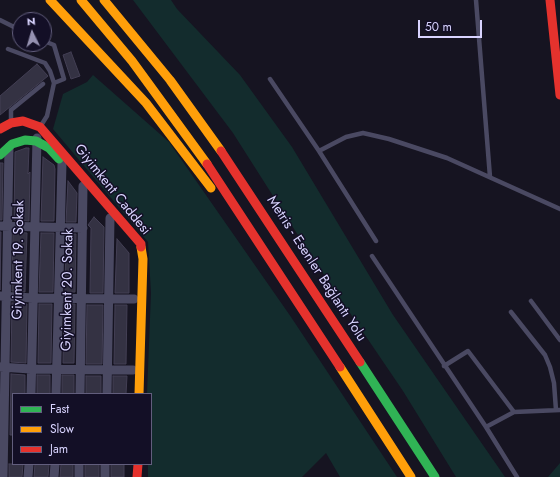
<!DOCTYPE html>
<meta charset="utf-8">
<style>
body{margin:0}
#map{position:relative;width:560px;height:477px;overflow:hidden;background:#161421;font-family:Jost,sans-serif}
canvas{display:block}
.legend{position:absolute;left:12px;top:393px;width:140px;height:72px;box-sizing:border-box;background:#130f26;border:1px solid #625e7d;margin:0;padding:5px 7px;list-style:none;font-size:12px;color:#d9d4ff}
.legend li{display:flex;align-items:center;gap:8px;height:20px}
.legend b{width:20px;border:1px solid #625e7d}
.north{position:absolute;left:12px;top:12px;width:40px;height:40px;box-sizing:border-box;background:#130f26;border:1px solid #625e7d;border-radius:50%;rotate:355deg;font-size:11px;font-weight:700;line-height:16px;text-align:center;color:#d9d4ff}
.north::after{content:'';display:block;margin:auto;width:14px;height:18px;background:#9591b1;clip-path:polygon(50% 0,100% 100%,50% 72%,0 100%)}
.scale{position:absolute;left:418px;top:20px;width:64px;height:18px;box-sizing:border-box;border:2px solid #d9d4ff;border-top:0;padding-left:5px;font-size:12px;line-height:14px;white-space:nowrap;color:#d9d4ff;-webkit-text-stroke:3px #130f26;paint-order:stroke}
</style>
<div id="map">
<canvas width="560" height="477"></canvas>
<ul class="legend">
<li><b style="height:5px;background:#30b455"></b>Fast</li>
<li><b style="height:5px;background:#ff9f0a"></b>Slow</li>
<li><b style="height:5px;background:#e5322d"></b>Jam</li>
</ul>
<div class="north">N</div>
<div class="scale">50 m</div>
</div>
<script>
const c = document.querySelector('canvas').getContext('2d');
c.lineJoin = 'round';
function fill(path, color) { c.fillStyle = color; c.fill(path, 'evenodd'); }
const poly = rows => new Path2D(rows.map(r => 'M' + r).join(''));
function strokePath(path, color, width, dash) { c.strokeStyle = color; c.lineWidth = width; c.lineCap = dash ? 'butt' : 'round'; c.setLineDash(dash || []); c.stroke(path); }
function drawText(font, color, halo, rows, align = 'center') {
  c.font = font + ' Jost,sans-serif'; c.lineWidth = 3; c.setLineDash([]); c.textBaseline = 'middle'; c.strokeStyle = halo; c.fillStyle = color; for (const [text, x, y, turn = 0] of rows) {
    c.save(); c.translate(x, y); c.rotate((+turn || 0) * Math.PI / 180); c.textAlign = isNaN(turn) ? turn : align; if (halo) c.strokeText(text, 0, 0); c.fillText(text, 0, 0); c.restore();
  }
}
const green = poly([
 [133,0,171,0,177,9,240,75,292,147,393,315,505,477,456,477,403,391,310,254,233,133],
 [93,75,169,142,291,317,397,477,340,477,326,453,302,477,148,477,148,464,151,464,151,394,147,394,151,293,148,242,53,129,63,94,87,82],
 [560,463,560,477,547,477,548,477]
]);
const building = poly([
 [71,52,80,76,71,79,63,55,71,52],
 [37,64,48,76,0,115,0,96,37,64],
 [26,148,29,148,28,174,30,172,29,221,14,220,15,152,26,148],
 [43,157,54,165,55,169,54,221,41,221,43,157],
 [0,163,3,163,2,220,0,220,0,163],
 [68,181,77,193,76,222,66,222,68,181],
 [94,217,104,227,103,293,90,293,91,228,88,225,94,217],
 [0,232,1,232,0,290,0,232],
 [13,232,27,233,25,292,12,291,13,232],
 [41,233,54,233,53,292,39,292,41,233],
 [66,234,76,234,75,292,65,292,66,234],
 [117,239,129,253,129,293,115,293,117,239],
 [12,303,27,304,26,363,11,362,12,303],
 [39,304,52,304,51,363,38,363,39,304],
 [64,304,75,304,74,363,63,363,64,304],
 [87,305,103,305,102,364,86,364,87,305],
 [115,305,127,305,126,364,114,364,115,305],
 [11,374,25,375,25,394,13,394,13,435,10,435,11,374],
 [37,375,50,375,50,394,37,394,37,375],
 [62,375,74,375,74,394,62,394,62,375],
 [86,376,101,376,101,394,86,394,86,376],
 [113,376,127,376,126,394,113,394,113,376],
 [9,464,23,464,22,477,9,477,9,464],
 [35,464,49,464,48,477,34,477,35,464],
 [61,464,73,464,73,477,60,477,61,464],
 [85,464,99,464,99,477,85,477,85,464],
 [111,464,124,464,124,477,111,477,111,464]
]);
const lane = poly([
 [476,0,490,177],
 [0,20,20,30],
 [44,41,54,45,64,79,54,83],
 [8,49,45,63,50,71,54,83,47,116,40,127],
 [270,79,319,151,376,241],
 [11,121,11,110,43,84],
 [319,151,346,137,363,133,389,139,447,158,560,209],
 [372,256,486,427,514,412,560,410],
 [531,301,560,340],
 [511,312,545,355,550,367,554,383,556,410],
 [444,366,468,351,514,412],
 [486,427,517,477]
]);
const street = poly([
 [0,226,83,228],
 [0,296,33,298,134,299],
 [0,367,31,369,133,370],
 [31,394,37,138],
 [56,394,62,163],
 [80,394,83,186],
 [107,394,110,218],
 [3,477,9,147],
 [28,477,29,464],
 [54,477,55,464],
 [79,477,79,464],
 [105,477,105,464]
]);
const fast = poly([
 [0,155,12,144,25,140,36,141,49,148,59,159],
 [360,362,435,477]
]);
const slow = poly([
 [50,0,146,103,211,188],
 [81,0,132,61,207,164],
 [104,0,170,80,221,151],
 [340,367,411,477],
 [139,394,143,259,141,247]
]);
const jam = poly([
 [550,0,560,95],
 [0,129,11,123,23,121,40,127,141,244,141,247],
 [221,151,360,362],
 [207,164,340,367],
 [137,477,138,464]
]);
const streetNames = [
 ["Giyimkent Caddesi",112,190,51],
 ["Giyimkent 19. Sokak",19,260,-89],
 ["Metris - Esenler Bağlantı Yolu",316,269,57],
 ["Giyimkent 20. Sokak",68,290,-89]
];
fill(green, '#132c2d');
fill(building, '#343243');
strokePath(building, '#433f54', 1);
strokePath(lane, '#4a4962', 4.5);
strokePath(street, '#4a4962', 9);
strokePath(fast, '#30b455', 9);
strokePath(slow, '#ff9f0a', 9);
strokePath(jam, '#e5322d', 9);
drawText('14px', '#d9d4ff', '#130f26', streetNames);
</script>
